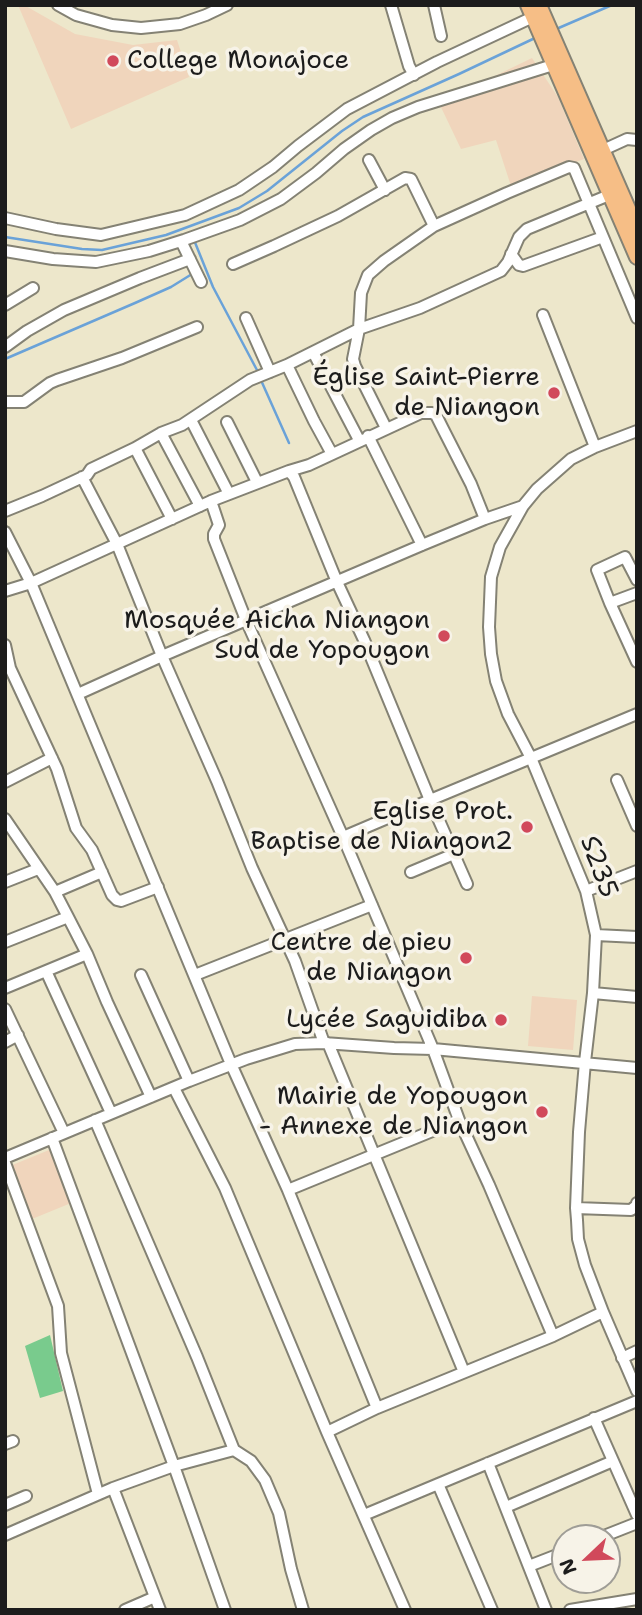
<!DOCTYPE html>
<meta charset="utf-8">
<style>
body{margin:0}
#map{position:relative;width:642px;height:1615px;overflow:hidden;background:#ede7cb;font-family:"Shantell Sans",sans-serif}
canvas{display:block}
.frame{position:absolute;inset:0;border:7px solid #1c1c1c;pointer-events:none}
.north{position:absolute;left:551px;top:1524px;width:70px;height:70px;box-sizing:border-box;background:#f7f3e8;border:2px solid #9f9d96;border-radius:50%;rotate:247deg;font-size:19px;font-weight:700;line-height:28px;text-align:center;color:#1c1c1c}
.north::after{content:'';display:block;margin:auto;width:24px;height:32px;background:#d1495b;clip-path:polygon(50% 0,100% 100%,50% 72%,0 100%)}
</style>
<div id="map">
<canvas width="642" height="1615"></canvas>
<div class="frame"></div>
<div class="north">N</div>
</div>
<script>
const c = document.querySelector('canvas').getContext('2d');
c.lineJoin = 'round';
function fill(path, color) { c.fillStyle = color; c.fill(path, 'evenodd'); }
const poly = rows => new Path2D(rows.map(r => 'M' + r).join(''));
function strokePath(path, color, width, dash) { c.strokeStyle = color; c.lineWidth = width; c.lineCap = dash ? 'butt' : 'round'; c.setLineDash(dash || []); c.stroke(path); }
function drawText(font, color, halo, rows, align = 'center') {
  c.font = font + ' "Shantell Sans",sans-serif'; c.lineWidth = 7; c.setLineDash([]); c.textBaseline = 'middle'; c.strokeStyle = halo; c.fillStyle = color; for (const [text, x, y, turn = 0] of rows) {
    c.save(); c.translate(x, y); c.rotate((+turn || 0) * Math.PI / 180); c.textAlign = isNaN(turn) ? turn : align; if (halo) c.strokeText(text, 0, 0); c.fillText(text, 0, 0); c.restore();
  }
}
const built = poly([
 [18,5,24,5,75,34,133,45,177,40,189,77,71,129],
 [532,58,558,97,584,159,511,186,496,140,461,149,439,103],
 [532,996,577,1000,573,1050,528,1046],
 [54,1148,76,1201,32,1219,10,1166]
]);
const green = poly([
 [50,1335,63,1391,40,1398,25,1346]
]);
const stream = poly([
 [554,30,612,5],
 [5,237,82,249,102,250,166,235,239,208,267,191,342,131,363,117,459,74,535,38],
 [194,240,213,287,258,372],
 [5,359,135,303,171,287,192,274],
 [260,378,289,443]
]);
const minor = poly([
 [58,5,76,15,112,25,141,28,180,24,206,15,227,5],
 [391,5,409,66,414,75],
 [434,5,441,36],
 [603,150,627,139,637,140],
 [369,160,385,190],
 [5,218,56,229,101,235,185,215,239,190,273,167,298,146,347,109,437,62,533,17],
 [181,241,201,282],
 [5,251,53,259,96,262,149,251,184,240,240,220,281,199,316,173,344,149,371,130,392,118,418,107,553,65],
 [511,254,519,265,523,266,603,237],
 [233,264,274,246,338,216,405,178,411,179,434,226],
 [5,305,33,288],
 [543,315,595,447],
 [246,318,270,372],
 [5,347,27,331,64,310,140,278,190,259],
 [313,352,359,440],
 [287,365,314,421,332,454],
 [5,402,24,402,50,383,57,380,122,358,197,327],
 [191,420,229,494],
 [227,422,257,482],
 [386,428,355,366,353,359,359,329,361,293,368,275,384,261,434,226,507,193,569,167,574,168,637,318],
 [637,431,595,447,571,459,537,489,523,506,500,547,491,577,489,627,491,654,496,681,508,714,531,758,586,891,596,935,593,993,585,1062,579,1132,576,1208,577,1220,578,1239,585,1265,603,1312,637,1391],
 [161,433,200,506],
 [368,436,422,545],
 [135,448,172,519],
 [289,471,309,465,421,413,432,413,436,415,443,429,471,484,485,519],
 [82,477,117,544,162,656,217,781,252,868,295,961,324,1043],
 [211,501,219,525,214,534,214,539,246,620,343,837,433,1049,459,1120,489,1185,553,1336],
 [5,511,42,496,87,475,91,469,135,448,161,433,182,425,250,380,287,365,359,329,420,308,501,271,508,262,519,237,527,229,614,193],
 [5,532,31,583,231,1064,288,1190,377,1408],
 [637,580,625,557,597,570,610,603,637,662],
 [5,591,31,583,211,501,289,471,294,477,337,582,364,640,430,800,343,837],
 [610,603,637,593],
 [5,645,10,668,57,769,76,828,92,850,112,895,117,900,121,901,158,887],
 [78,694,162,656,422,545,485,519,523,506],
 [617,780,637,826],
 [5,782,52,758],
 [5,819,55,892,68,917,87,954,107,1002,151,1097],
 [411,872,454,854],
 [5,882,38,869],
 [467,884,430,800,637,714],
 [586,891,637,871],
 [55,892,102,872],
 [596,935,637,937],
 [5,942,68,917],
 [46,971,87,954],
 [141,975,189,1081],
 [195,975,372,905],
 [5,988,46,971,111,1113],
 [593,993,637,997],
 [5,1009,64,1133],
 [5,1042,18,1035],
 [328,1043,464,1372],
 [174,1088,225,1188,327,1432,405,1610],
 [95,1120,197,1357,234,1450,251,1461,265,1480,279,1513,291,1569,303,1610],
 [52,1138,174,1466,225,1610],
 [5,1158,189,1081,246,1059,295,1044,324,1043,394,1048,433,1049,637,1068],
 [5,1163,58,1306,61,1353,98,1494],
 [288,1190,459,1120],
 [576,1208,631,1210,637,1205,637,1203],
 [622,1358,637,1351],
 [594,1418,637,1515],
 [327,1432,377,1408,553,1336,603,1312],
 [5,1444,13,1441],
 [488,1463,546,1610],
 [438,1484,492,1610],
 [113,1488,160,1610],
 [5,1505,26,1496],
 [506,1507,613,1461],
 [364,1515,637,1401],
 [5,1535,113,1488,174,1466,234,1450],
 [599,1538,637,1523],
 [529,1566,565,1552],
 [125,1610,155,1597],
 [570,1610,637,1599]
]);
const major = poly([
 [528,5,637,257],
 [539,5,637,229]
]);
const markers = [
 [113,61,7,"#d1495b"],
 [554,393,7,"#d1495b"],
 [444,636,7,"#d1495b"],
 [527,827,7,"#d1495b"],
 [466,958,7,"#d1495b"],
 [501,1020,7,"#d1495b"],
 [542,1112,7,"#d1495b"]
];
const poiNames = [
 ["College Monajoce",127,61,"left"],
 ["Église Saint-Pierre",540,378],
 ["de Niangon",540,408],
 ["Mosquée Aicha Niangon",430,621],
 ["Sud de Yopougon",430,651],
 ["Eglise Prot.",513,812],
 ["Baptise de Niangon2",513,842],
 ["Centre de pieu",452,943],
 ["de Niangon",452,973],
 ["Lycée Saguidiba",487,1020],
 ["Mairie de Yopougon",528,1097],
 ["- Annexe de Niangon",528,1127]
];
const streetNames = [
 ["S235",598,867,70]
];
fill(built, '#f0d5bc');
fill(green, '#79cb8d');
strokePath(stream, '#6aa2d8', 2.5);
strokePath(minor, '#848274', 14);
strokePath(major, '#848274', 18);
strokePath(minor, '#fff', 10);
strokePath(major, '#f6be86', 14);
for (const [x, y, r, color] of markers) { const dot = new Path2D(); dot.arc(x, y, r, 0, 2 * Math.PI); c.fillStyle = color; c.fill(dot); strokePath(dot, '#f7f3e8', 2.5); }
drawText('26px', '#1c1c1c', '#f7f3e8', poiNames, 'right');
drawText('26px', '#1c1c1c', '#f7f3e8', streetNames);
</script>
